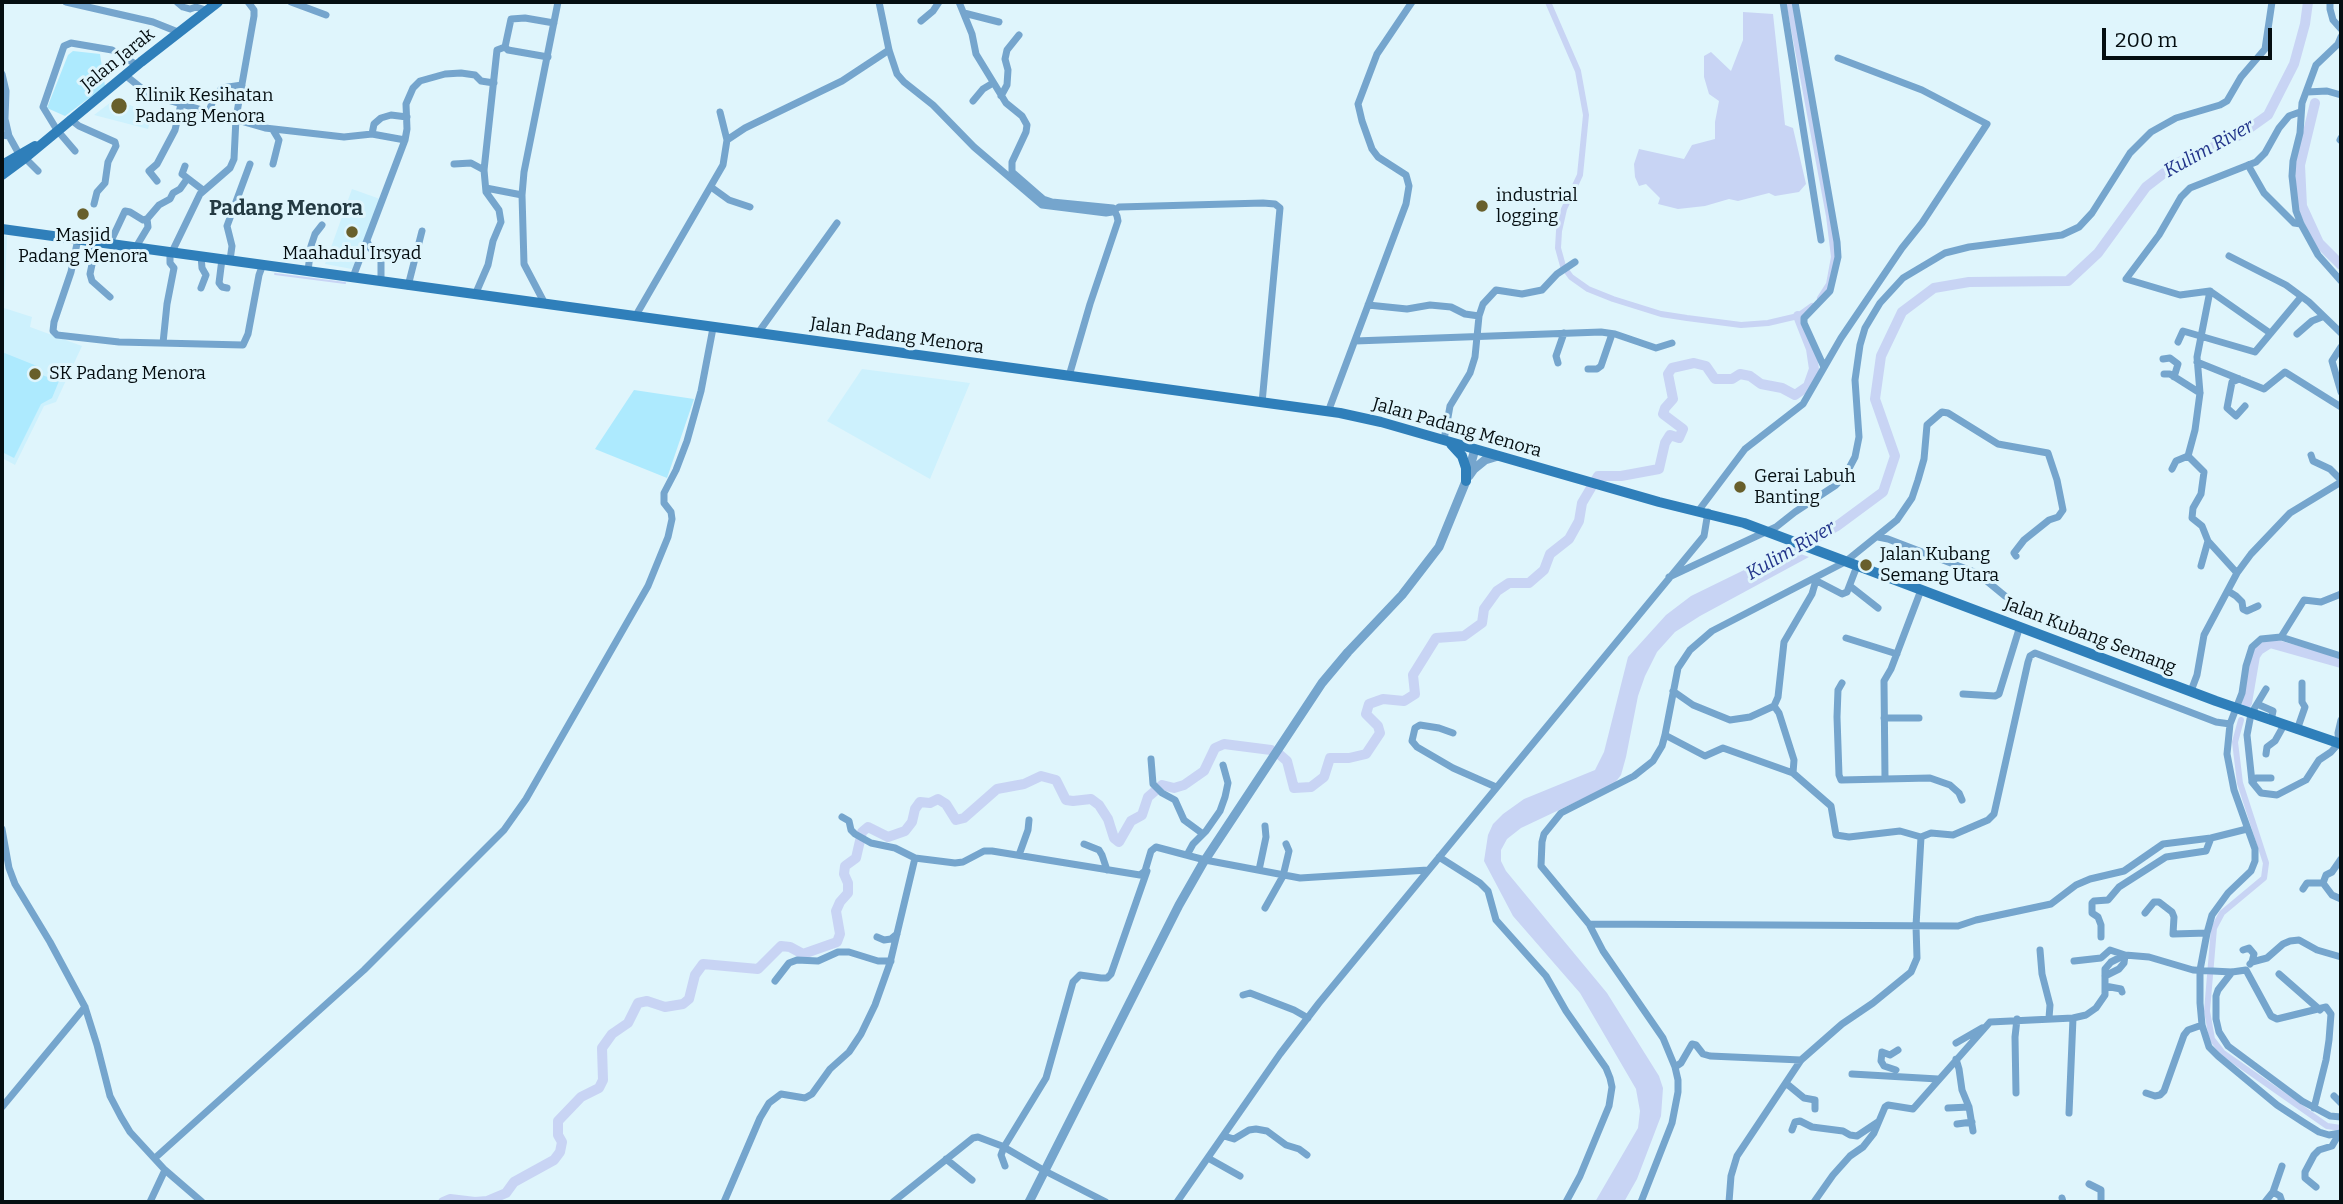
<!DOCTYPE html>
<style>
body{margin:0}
#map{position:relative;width:2343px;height:1204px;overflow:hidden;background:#dff5fc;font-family:Bitter,serif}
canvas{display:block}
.frame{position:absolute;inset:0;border:4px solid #050e11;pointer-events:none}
.scale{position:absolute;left:2102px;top:28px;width:170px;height:32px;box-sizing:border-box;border:4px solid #050e11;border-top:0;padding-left:9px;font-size:21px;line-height:24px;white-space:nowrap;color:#050e11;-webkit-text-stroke:5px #dff5fc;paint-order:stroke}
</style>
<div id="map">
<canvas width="2343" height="1204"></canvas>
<div class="frame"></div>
<div class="scale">200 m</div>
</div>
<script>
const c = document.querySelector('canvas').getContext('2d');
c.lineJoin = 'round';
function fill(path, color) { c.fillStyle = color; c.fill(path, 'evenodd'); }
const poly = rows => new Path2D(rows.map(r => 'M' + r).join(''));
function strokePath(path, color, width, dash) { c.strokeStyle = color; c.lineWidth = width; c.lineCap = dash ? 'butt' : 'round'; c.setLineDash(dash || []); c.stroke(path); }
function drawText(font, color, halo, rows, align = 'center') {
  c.font = font + ' Bitter,serif'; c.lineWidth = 6; c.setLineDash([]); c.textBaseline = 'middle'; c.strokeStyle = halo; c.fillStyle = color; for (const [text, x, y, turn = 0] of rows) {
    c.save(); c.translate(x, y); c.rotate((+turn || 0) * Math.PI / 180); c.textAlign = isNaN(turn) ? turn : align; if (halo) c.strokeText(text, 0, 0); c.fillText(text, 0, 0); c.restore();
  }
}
const built = poly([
 [115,99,152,114,148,129,94,115],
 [352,189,380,199,352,269,325,264],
 [2,235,7,236,4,308,32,317,30,327,82,346,56,402,44,406,15,465,2,458],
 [862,369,970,383,930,479,827,421]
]);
const green = poly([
 [73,51,100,54,105,86,65,116,47,108,68,55],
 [2,352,37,366,36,373,59,381,52,398,41,404,14,458,2,452],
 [634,390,694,399,667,478,595,449]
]);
const water = poly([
 [1743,12,1773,14,1785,125,1793,128,1806,184,1799,192,1775,196,1769,193,1738,201,1729,199,1705,206,1678,209,1658,204,1660,198,1646,184,1639,186,1635,177,1634,164,1639,149,1684,159,1692,145,1715,139,1715,122,1719,101,1709,94,1704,77,1704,56,1711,52,1731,71,1743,40],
 [1787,549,1809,557,1700,616,1675,632,1657,652,1645,676,1638,696,1626,757,1621,775,1614,784,1521,828,1507,839,1501,850,1501,861,1506,871,1607,993,1659,1076,1663,1088,1661,1116,1637,1179,1624,1202,1595,1202,1638,1128,1640,1111,1636,1089,1580,993,1513,916,1484,861,1488,835,1493,824,1503,814,1524,799,1595,770,1604,752,1628,657,1666,615,1691,596]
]);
const stream = poly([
 [275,274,345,283]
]);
const canal = poly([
 [1548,2,1578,71,1586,115,1580,175,1564,209,1559,231,1558,248,1563,266,1571,277,1588,289,1613,299,1661,314,1687,318,1741,325,1768,323,1798,316,1812,306],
 [1789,2,1829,216,1834,257,1829,284,1820,298],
 [2241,720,2235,742,2240,783,2266,863,2264,878,2222,913,2214,928,2207,1011,2212,1039,2223,1053,2327,1126,2341,1128]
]);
const river = poly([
 [2315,103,2300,165,2302,206,2319,243,2341,265],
 [1782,558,1837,526,1883,492,1895,456,1875,399,1881,356,1902,312,1934,288,1969,282,2068,281,2098,253,2146,187,2177,163,2240,135,2268,115,2294,64,2305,24,2308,2],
 [2247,703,2255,656,2259,650,2270,643,2341,663],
 [1279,754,1287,761,1294,788,1311,787,1324,777,1330,758,1349,758,1366,754,1380,733,1378,726,1366,714,1369,704,1383,699,1404,701,1415,694,1413,675,1436,638,1464,636,1482,623,1484,609,1497,591,1509,583,1529,583,1544,570,1550,554,1569,539,1579,521,1582,503,1598,476,1621,476,1659,469,1665,443,1670,435,1679,438,1683,429,1663,414,1665,408,1673,399,1668,374,1672,368,1694,363,1706,366,1715,379,1732,379,1740,374,1750,376,1761,384,1782,388,1795,395,1808,386,1814,369,1811,349,1798,316],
 [443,1202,450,1199,475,1202,487,1201,506,1193,514,1182,554,1160,560,1152,562,1142,558,1135,558,1121,581,1097,599,1088,603,1080,602,1048,612,1034,628,1023,638,1003,647,1001,665,1007,683,1004,689,999,695,975,703,964,758,969,781,946,790,947,803,954,837,942,840,934,836,911,840,902,848,893,848,883,844,874,845,866,856,858,862,832,868,827,888,837,905,831,912,822,915,809,920,802,930,803,938,799,946,804,956,820,964,818,997,789,1024,784,1041,776,1056,780,1066,800,1073,801,1091,799,1099,805,1108,819,1114,838,1119,842,1131,821,1142,815,1148,797,1162,785,1174,788,1184,785,1204,771,1215,748,1224,744,1271,750]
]);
const minor = poly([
 [66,2,153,22,178,32],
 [177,2,183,7,190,9,196,7,206,10],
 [291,2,326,15],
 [879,2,889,50,897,74,904,82,933,105,974,147,1042,205,1106,213,1112,212,1119,207,1263,203,1275,204,1280,208,1262,403],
 [959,2,972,34,976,54,1006,103,1022,116,1027,125,1026,132,1012,162,1012,172,1043,199,1052,202,1113,208,1117,216,1118,221,1090,304,1069,376],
 [1783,2,1821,240],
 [1795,2,1837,242,1838,257,1830,291,1804,318,1804,323,1824,367],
 [2330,2,2330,9,2333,20,2341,29],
 [964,13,999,22],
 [921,21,933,11,939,2],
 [2341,37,2338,44,2316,65,2302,103,2300,133,2293,161,2292,176,2296,211,2301,224,2318,255,2341,281],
 [505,47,508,50,548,57],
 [2,74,6,91,5,119,9,136],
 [125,75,150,95,265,128,344,137,372,134,405,140],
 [2307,92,2327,91,2341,95],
 [1001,96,1007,85,1008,70,1005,59,1007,50,1019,35],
 [973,101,983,89,993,83],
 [209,111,214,98,222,88,242,85],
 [720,112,727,140],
 [70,119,79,126,115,142,116,146,108,162,105,183,97,192,94,204],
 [273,130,279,140,273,164],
 [372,134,374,124,381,118,391,115,407,117],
 [2,135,9,136,19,154],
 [2340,140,2341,138],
 [75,151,57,130,43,107,64,46,71,43,112,50,137,65],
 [25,158,38,171],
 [454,164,471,163,484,170],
 [2248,165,2264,193,2294,223,2301,224],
 [185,166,182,174,203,190],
 [157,181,149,171,157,164,175,130,181,104],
 [711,187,729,200,750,207],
 [486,188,522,195],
 [78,239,71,272,54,322,53,331,57,335,119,342,243,345,248,334,259,275,263,264],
 [91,241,94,255,90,274,92,281,110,297],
 [367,241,370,248,381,259,381,281],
 [110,243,125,211,130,212,143,220,147,219],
 [136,247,148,227,147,219,159,205,170,199,173,193,180,189,187,179],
 [2229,256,2286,285,2309,302,2341,333],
 [222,259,219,283,222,287,227,288],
 [230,260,232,246,227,226,250,164],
 [308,271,311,246,315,234,322,225],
 [353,277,405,140,407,129,406,104,413,88,420,81,445,74,461,73,475,75,481,81,494,83],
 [408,286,422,231],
 [201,288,206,275,202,268,201,256],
 [475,295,488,265,493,241,501,222,499,210,486,192,484,170,497,50,505,47,511,19,525,18,554,23],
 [545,304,524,264,522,195,524,172,558,2],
 [1368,305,1407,309,1430,305,1451,307,1465,314,1479,316],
 [635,317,723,165,727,140,745,128,842,81,889,50],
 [758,333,837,223],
 [2270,333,2210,291,2180,295,2126,279,2159,235,2181,197,2190,188,2256,162,2265,153,2279,128,2289,116,2300,112],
 [2297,334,2312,321,2322,317],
 [1355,341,1601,332,1615,334,1656,348,1672,343],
 [2178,342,2183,331,2255,352,2301,297],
 [163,343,167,304,174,268,170,263,170,256,200,194,230,168,234,159,236,118,254,16,254,10,248,2],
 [2341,347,2332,361,2341,392],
 [2163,359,2170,358,2178,364,2174,377],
 [2197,362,2264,389,2285,372,2341,407],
 [1558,363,1556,356,1564,333],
 [1588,369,1597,369,1601,366,1612,334],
 [2164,374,2170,374,2200,393],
 [2239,379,2232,382,2227,408,2236,416,2245,406],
 [1328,412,1406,204,1409,186,1406,175,1378,157,1372,149,1362,121,1358,104,1377,54,1412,2],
 [1444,440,1450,406,1470,373,1475,357,1479,316,1483,304,1496,290,1522,294,1542,290,1557,274,1575,262],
 [2311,455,2313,461,2330,469,2341,480],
 [2188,456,2204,472,2201,494,2193,508,2192,518,2202,526,2208,541,2201,566],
 [2172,469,2176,461,2188,456,2195,430,2200,393,2197,357,2210,291],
 [1699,510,1745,449,1803,404,1841,338,1902,248,1922,223,1987,124,1922,90,1838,58],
 [1878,537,1888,539,1977,573,2005,596],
 [2208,541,2237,573],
 [1669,577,1776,527,1795,512,1836,485,1846,474,1855,457,1859,437,1855,380,1860,345,1865,328,1880,303,1903,278,1945,253,1969,247,2062,235,2079,227,2092,213,2130,153,2151,132,2176,118,2220,105,2227,101,2241,77,2265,49,2272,2],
 [1817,581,1842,594,1847,592,1857,566],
 [1850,586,1878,608],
 [2228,591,2236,596,2242,602,2243,609,2247,611,2258,606],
 [2281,637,2304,600,2321,602,2341,594],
 [1846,638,1897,654],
 [2341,656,2281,637,2261,639,2252,647,2246,666,2242,693,2230,724,2227,754,2234,790,2255,849,2255,861,2251,871,2228,893,2212,915,2207,933,2200,970,2200,1003,2202,1025,2209,1047,2218,1056,2277,1105,2303,1122,2319,1132,2329,1135,2341,1133],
 [1842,683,1838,690,1837,717,1839,775,1841,780,1930,778,1950,785,1959,793,1962,800],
 [2266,689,2251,714,2247,735,2252,782,2261,793,2277,795,2306,780,2319,760,2331,752,2339,743,2338,733,2341,720],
 [1673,691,1693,705,1730,720,1750,717,1774,706,1778,697,1784,642,1812,594,1817,577],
 [2191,691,2197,675,2204,635,2237,573,2251,554,2290,513,2341,482],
 [1963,694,1995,696,1999,694,2020,626],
 [2257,704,2273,711,2271,721],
 [1774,706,1779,713,1794,760,1793,773],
 [1884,718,1919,718],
 [2297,730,2305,707,2302,702,2302,683],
 [1453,733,1439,728,1420,725,1415,728,1412,741,1417,747,1453,768,1496,787],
 [1665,735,1705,756,1723,748,1793,773,1831,806,1836,835,1849,837,1900,831,1921,837,1931,833,1953,835,1988,820,1994,814,2028,662,2030,656,2035,653,2216,722,2230,724],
 [2266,754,2267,747,2275,741,2284,725],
 [1151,759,1153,784,1162,793,1175,800,1184,820,1203,834],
 [1885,778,1884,681,1891,669,1921,590],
 [2252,782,2256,778,2271,778],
 [842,817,849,821,851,830,855,834,871,843,895,848,915,858,955,863,963,862,984,851,992,851,1140,875,1145,871,1151,851,1156,847,1205,860,1300,878,1428,870],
 [2,829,9,868,15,884,50,942,85,1007,97,1045,110,1096,121,1117,130,1132,165,1170,202,1202],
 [1084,844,1099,850,1102,855,1107,870],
 [1019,855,1028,830,1029,820],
 [1187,855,1193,844,1206,831,1220,811,1225,797,1228,783,1223,765],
 [1439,857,1480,883,1488,891,1496,920,1546,976,1566,1011,1606,1068,1610,1078,1612,1087,1609,1106,1580,1176,1566,1202],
 [1259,870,1266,837,1265,826],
 [2323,883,2326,875,2332,872,2341,859],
 [2303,889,2307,883,2323,883,2332,895,2341,899],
 [1265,908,1283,876,1289,851,1286,844],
 [2145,913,2154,902,2159,902,2172,912,2174,917,2173,934,2207,933],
 [1589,924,1958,926,1976,920,2051,904,2076,885,2090,879,2124,871,2163,844,2211,838,2247,829],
 [877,937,884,940,891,939,897,934],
 [2101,937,2101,925,2098,917,2092,913,2092,903,2094,901,2108,900,2119,887,2166,857,2206,851,2211,838],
 [2040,950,2042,974,2050,1005,2049,1018],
 [2243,950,2249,948,2254,954,2252,962,2250,964],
 [2074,961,2101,958,2110,950,2125,955,2124,963,2119,969,2105,976],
 [2252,962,2267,958,2283,944,2290,941,2299,940,2317,950,2341,957],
 [2232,972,2218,990,2216,996,2216,1019,2219,1032,2228,1046,2302,1101,2330,1116,2341,1117],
 [2279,974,2320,1010],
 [775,981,789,963,797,960,818,961,838,952,849,952,878,961,891,961],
 [2105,986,2121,989,2122,992],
 [1243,995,1250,993,1294,1010,1308,1018],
 [1956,1043,1982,1028],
 [1956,1059,1959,1069,1962,1090,1969,1107,1973,1131],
 [1675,1067,1681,1063,1692,1044,1696,1045,1703,1054,1710,1056,1801,1060],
 [1896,1070,1884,1066,1881,1061,1882,1052,1890,1055,1898,1050],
 [1852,1074,1938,1079],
 [1787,1084,1804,1098,1815,1100,1815,1109],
 [2016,1093,2015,1037,2017,1019],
 [2146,1093,2155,1096,2160,1095,2164,1091,2184,1035,2188,1030,2202,1025],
 [2334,1096,2341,1103],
 [2,1107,85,1007],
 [1948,1108,1969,1107],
 [2069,1113,2073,1018],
 [1957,1124,1972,1122],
 [1792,1130,1795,1122,1800,1121,1812,1127,1843,1131,1850,1135,1857,1136,1878,1122],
 [1224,1136,1234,1139,1249,1130,1256,1129,1267,1131,1286,1145,1299,1149,1307,1155],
 [155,1158,364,970,504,830,526,799,648,586,668,537,672,519,671,512,664,503,664,493,676,470,687,441,701,391,713,328],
 [1208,1158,1240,1176],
 [946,1159,972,1180],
 [1005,1166,1001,1155,1004,1147,1046,1078,1073,982,1080,975,1101,978,1107,978,1111,974,1147,871],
 [2089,1184,2101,1190,2101,1202],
 [2316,1187,2305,1178,2305,1172,2314,1155,2319,1150,2332,1146,2339,1134],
 [2273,1192,2282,1166],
 [2062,1198,2063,1202],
 [150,1202,165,1170],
 [724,1202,760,1118,769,1103,781,1094,805,1098,812,1094,830,1069,849,1052,861,1034,875,1005,890,963,915,858],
 [893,1202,973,1138,978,1137,1002,1146,1045,1171,1106,1202],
 [1177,1202,1280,1054,1319,1003,1704,536,1708,512],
 [1641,1202,1672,1123,1678,1092,1678,1080,1675,1067,1663,1038,1603,951,1589,924,1541,866,1542,842,1544,834,1561,813,1634,776,1653,761,1662,746,1665,735,1678,668,1690,650,1712,631,1845,562,1897,520,1912,498,1918,480,1924,459,1927,425,1942,412,1948,413,1998,444,2048,453,2057,480,2063,510,2058,517,2049,520,2024,540,2014,553,2016,556],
 [1729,1202,1731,1176,1737,1156,1801,1060,1842,1024,1873,1003,1911,972,1917,958,1916,926,1921,837],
 [1814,1202,1833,1175,1850,1156,1863,1147,1874,1133,1885,1107,1888,1105,1913,1109,1990,1022,2073,1018,2086,1015,2096,1008,2105,995,2105,969,2111,962,2125,955,2149,957,2193,970,2232,972,2246,970,2271,1016,2277,1019,2326,1007,2331,1014,2329,1040,2326,1060,2314,1108],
 [2265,1202,2273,1192,2280,1196,2282,1202]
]);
const tertiary = poly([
 [1469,476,1474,469,1485,460,1498,456],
 [1029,1202,1179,905,1203,863,1322,683,1348,652,1402,595,1439,547,1466,481,1475,449]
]);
const secondary = poly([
 [2,165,35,146],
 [2,175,25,158,141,62,218,2],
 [2,229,1340,413,1381,422,1659,502,1744,523,2216,701,2341,744],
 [1451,444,1462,456,1466,468,1466,481]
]);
const markers = [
 [119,106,9,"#685f2b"],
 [1482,206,7,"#685f2b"],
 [83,214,7,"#685f2b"],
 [352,232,7,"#685f2b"],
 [35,374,7,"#685f2b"],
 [1740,487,7,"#685f2b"],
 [1866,565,7,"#685f2b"]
];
const streetNames = [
 ["Jalan Jarak",118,60,-39],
 ["Jalan Padang Menora",897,336,8],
 ["Jalan Padang Menora",1457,428,16],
 ["Jalan Kubang Semang",2090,636,21]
];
const poiNames = [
 ["Klinik Kesihatan",135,96],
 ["Padang Menora",135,117],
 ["industrial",1496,196],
 ["logging",1496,217],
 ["Masjid",83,236,"center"],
 ["Padang Menora",83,257,"center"],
 ["Maahadul Irsyad",352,254,"center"],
 ["SK Padang Menora",49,374],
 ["Gerai Labuh",1754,477],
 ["Banting",1754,498],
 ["Jalan Kubang",1880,555],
 ["Semang Utara",1880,576]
];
const waterNames = [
 ["Kulim River",2209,149,-29],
 ["Kulim River",1791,551,-30]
];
const quarterNames = [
 ["Padang Menora",286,209]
];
fill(built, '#cdf1fd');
fill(green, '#adeafe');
fill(water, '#c8d4f4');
strokePath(stream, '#c8d4f4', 2);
strokePath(canal, '#c8d4f4', 6);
strokePath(river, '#c8d4f4', 10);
strokePath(minor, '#75a5cd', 7);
strokePath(tertiary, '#75a5cd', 9);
strokePath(secondary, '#2f7fba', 10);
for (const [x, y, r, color] of markers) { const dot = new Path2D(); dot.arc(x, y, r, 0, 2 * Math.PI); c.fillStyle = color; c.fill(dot); strokePath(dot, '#dff5fc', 2.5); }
drawText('18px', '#050e11', '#dff5fc', streetNames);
drawText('18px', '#050e11', '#dff5fc', poiNames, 'left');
drawText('italic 19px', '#22348a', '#dff5fc', waterNames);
drawText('bold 21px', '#243a42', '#dff5fc', quarterNames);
</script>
